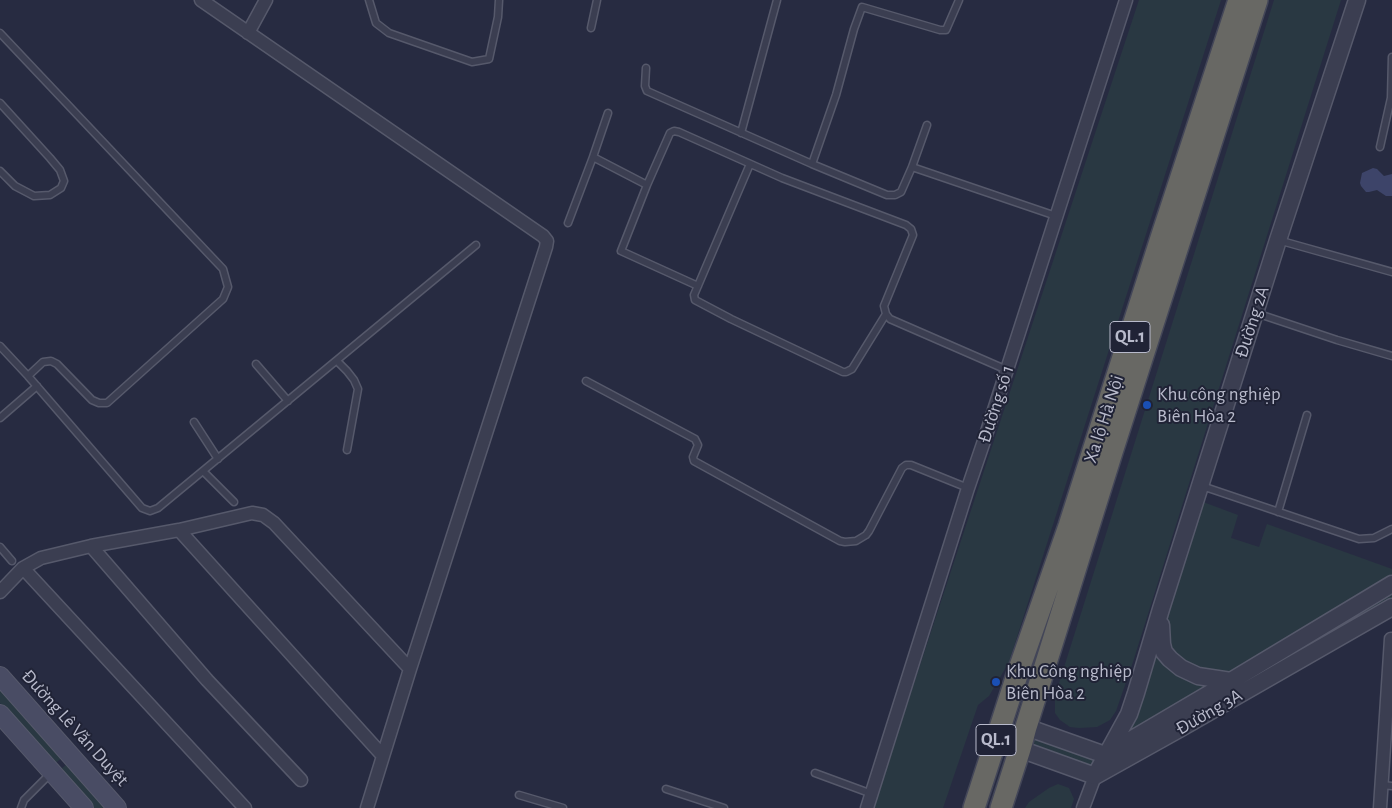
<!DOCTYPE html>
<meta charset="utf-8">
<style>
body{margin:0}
canvas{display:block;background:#272b41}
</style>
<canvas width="1392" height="808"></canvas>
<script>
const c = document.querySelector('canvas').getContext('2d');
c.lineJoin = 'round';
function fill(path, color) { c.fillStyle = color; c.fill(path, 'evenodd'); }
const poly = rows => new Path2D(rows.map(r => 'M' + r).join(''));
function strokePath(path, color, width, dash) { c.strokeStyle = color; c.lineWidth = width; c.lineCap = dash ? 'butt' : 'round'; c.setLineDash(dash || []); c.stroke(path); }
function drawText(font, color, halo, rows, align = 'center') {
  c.font = font + ' "Alegreya Sans",sans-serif'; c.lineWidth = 4; c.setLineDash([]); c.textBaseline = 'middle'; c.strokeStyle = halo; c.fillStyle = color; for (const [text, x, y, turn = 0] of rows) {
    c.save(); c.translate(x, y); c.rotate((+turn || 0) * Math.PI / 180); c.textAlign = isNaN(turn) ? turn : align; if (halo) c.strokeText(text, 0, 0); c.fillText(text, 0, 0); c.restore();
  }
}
const green = poly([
 [1139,0,1221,0,1009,662,989,696,978,705,943,808,873,808],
 [1274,0,1341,0,1132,665,1116,711,1110,720,1097,727,1079,728,1070,727,1060,720,1055,713,1055,696],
 [1203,502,1238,515,1231,538,1259,547,1267,524,1392,569,1392,576,1226,676,1199,672,1172,656,1165,621],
 [1392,592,1392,598,1250,680,1249,679],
 [1158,646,1215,682,1125,734],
 [0,687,62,758,54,764,0,703],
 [1031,736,1098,760,1094,768,1028,745],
 [67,764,108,808,94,808,60,770],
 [1058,784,1069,788,1074,799,1071,808,1025,808,1029,802,1049,788]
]);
const water = poly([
 [1373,168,1377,169,1384,176,1392,174,1392,196,1386,196,1377,190,1369,192,1366,192,1361,186,1360,183,1362,173]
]);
const service = poly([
 [369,0,376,23,389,33,472,62,489,59,498,17,499,0],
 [591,28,597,0],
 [0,33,223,269,228,287,223,299,107,403,99,403,92,400,57,364,51,361,43,362,28,376],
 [646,68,645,86,647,91,812,164,836,95,854,29,862,7,940,30,946,30,959,0],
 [0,103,50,158,60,170,64,181,61,188,50,195,34,196,15,186,0,171],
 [741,133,777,0],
 [1380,147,1391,98,1392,57],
 [593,157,608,113],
 [750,164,694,295,695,300,731,319,843,372,846,372,852,369,886,314],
 [812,164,887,195,895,195,901,192,912,167,927,125],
 [912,167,1056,216],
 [568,223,593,157,647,185],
 [1278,240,1392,272],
 [698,286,621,251,647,185,670,133,674,131,679,132,782,178,906,225,911,229,913,235,884,306,886,314,890,319,1007,370],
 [1256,313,1337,340,1392,356],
 [0,346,28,376,142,508,150,511,158,508,476,245],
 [337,361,347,371,354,380,358,389,347,450],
 [256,364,288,401],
 [586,381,695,439,698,445,693,457,694,461,840,541,845,542,856,541,866,535,869,531,902,468,906,465,911,465,968,488],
 [0,418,37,386],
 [194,422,218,459],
 [203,471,234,502],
 [1202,486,1359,539,1374,538,1392,529],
 [1278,512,1307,415],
 [0,547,12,561],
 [815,773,872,794],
 [1381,785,1392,786],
 [666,789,724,808],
 [519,795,563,808],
 [21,808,24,800,51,773]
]);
const minor = poly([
 [201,0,543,236,547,241,546,247,410,669,367,808],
 [248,33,266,0],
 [179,530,383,756],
 [91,546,207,680,301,780],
 [23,568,245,808],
 [0,592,23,568,41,558,91,546,179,530,252,513,263,515,274,523,410,669],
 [867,808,968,488,984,441,1126,0],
 [1083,808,1095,776],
 [1380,808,1391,639]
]);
const tertiary = poly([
 [1161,625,1162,644,1164,652,1170,659,1181,668,1198,676,1231,681],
 [1026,727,1105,755],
 [1020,749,1095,776,1181,728,1392,607],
 [1107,754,1231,681,1392,584],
 [1095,776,1129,714,1136,693,1161,609,1278,240,1357,0]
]);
const secondary = poly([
 [0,676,117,808],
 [0,714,84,808]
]);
const trunk = poly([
 [974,808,1018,672,1069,526,1161,238,1239,0],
 [1001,808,1020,749,1026,727,1112,452,1257,0]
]);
const markers = [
 [1147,405,5,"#1a4fb4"],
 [996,682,5,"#1a4fb4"]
];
const shields = [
 [1130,337,40],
 [996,740,40]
];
const shieldNames = [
 ["QL.1",1130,337],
 ["QL.1",996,740]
];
const streetNames = [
 ["Đường 2A",1252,322,-72],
 ["Đường số 1",996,404,-72],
 ["Xa lộ Hà Nội",1104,419,-72],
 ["Đường 3A",1209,712,-30],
 ["Đường Lê Văn Duyệt",75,728,48]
];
const poiNames = [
 ["Khu công nghiệp",1157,394],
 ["Biên Hòa 2",1157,416],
 ["Khu Công nghiệp",1006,671],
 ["Biên Hòa 2",1006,693]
];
fill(green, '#293842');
fill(water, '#3d4469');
strokePath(service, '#56596b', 9);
strokePath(minor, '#56596b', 15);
strokePath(tertiary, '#56596b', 19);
strokePath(secondary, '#56596b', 20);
strokePath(trunk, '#434658', 24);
strokePath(service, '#3b3e51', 6);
strokePath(minor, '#3b3e51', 12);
strokePath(tertiary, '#3b3e51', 16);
strokePath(secondary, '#494c64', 18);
strokePath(trunk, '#686864', 21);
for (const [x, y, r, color] of markers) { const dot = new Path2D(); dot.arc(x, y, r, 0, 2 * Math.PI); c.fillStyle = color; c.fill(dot); strokePath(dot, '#202336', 2); }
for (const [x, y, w] of shields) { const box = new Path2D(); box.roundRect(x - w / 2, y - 15.5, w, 31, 4); c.fillStyle = '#202336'; c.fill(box); strokePath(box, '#b8bacb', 1); }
drawText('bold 18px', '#b8bacb', null, shieldNames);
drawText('19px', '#b8bacb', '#202336', streetNames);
drawText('19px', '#b8bacb', '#202336', poiNames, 'left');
</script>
